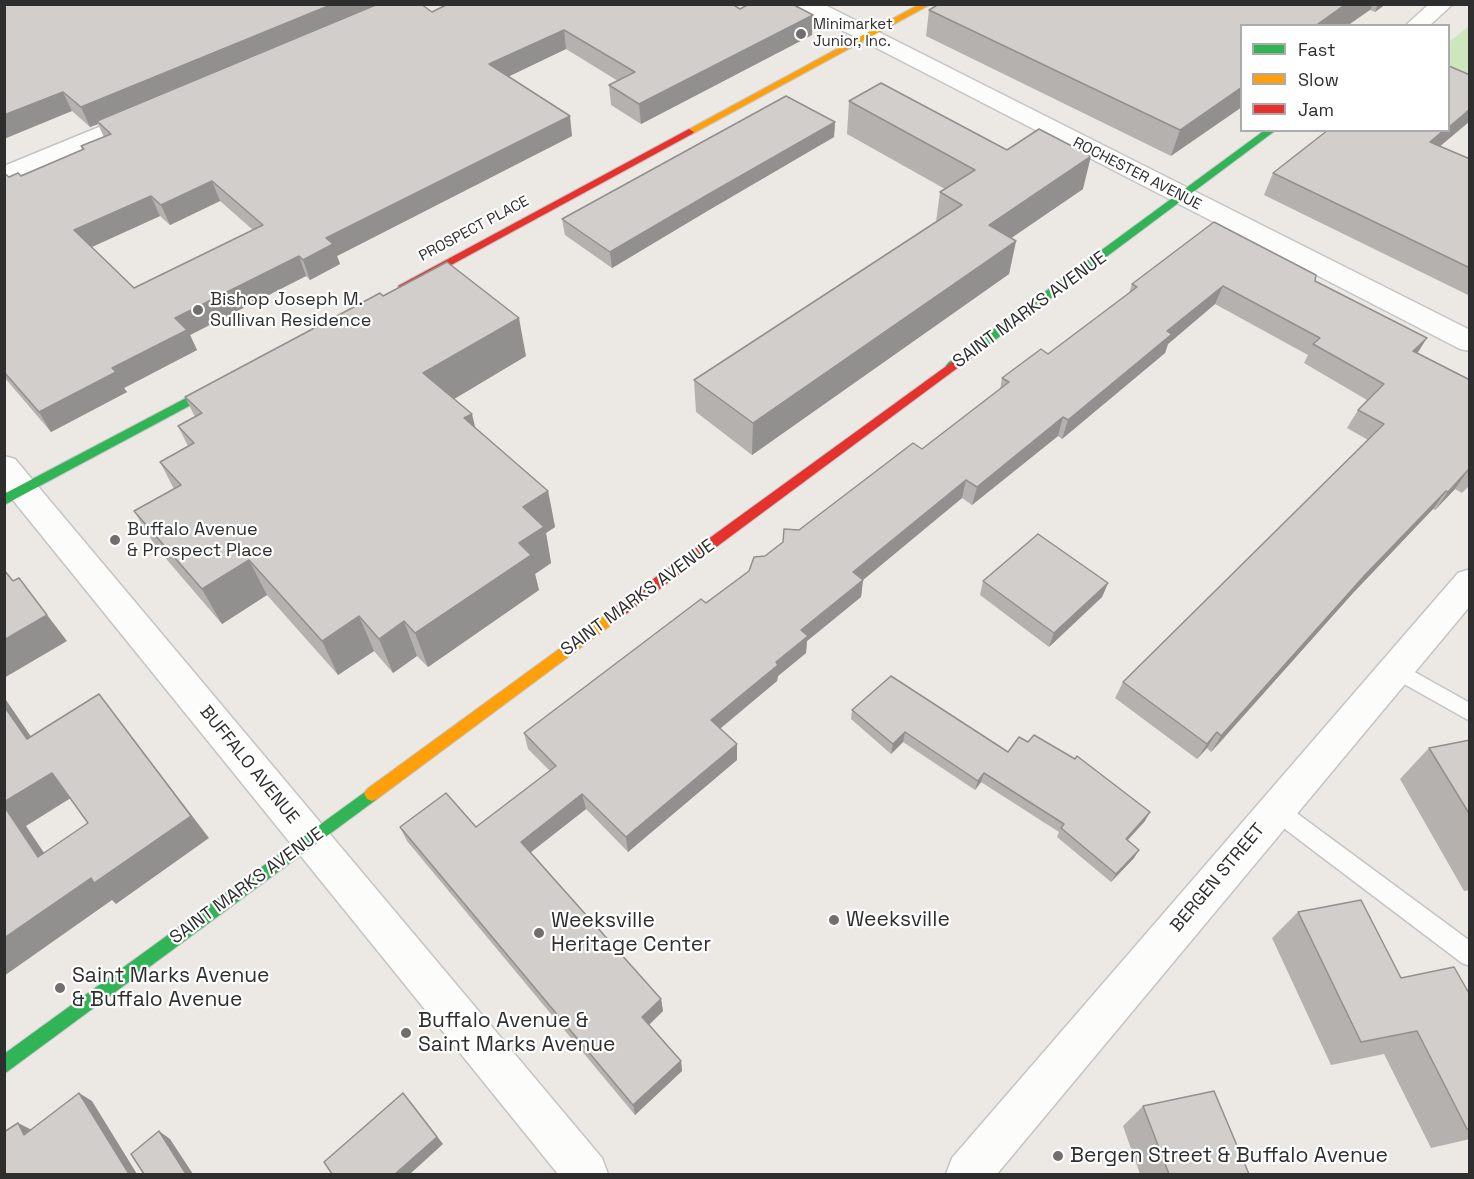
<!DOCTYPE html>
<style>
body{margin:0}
#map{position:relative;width:1474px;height:1179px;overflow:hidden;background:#ece8e4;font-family:"Space Grotesk",sans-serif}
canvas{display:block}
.frame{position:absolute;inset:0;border:6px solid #2e2e2e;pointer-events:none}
.legend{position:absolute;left:1240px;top:24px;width:210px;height:108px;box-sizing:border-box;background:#fff;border:2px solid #ababab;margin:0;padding:8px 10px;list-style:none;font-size:18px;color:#2e2e2e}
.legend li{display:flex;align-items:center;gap:12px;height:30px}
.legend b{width:30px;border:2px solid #ababab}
</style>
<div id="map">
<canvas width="1474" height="1179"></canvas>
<div class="frame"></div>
<ul class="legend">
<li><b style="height:8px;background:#30b455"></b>Fast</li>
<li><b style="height:8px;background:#ff9f0a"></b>Slow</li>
<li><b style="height:8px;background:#e5322d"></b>Jam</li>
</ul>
</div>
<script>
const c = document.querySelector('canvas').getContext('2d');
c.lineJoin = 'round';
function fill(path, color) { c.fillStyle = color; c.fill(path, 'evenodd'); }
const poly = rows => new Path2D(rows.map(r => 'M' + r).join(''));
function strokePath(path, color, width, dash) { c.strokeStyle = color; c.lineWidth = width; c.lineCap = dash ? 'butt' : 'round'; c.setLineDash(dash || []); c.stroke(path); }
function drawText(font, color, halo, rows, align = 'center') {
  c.font = font + ' "Space Grotesk",sans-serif'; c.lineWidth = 4.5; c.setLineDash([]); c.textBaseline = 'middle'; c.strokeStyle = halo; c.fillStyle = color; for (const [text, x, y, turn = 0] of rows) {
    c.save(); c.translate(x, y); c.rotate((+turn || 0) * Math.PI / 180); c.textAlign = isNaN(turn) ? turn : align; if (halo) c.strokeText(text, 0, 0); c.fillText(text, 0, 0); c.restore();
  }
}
const green = poly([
 [1469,26,1469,96,1449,87,1449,42]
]);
const lane = poly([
 [1395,661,1470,703,1470,721,1388,675,1386,669,1388,663,1395,661],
 [1276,801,1283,803,1470,941,1470,966,1462,963,1269,817,1266,810,1269,803,1276,801]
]);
const street = poly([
 [796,4,823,4,1470,330,1470,351,1460,349,799,8,796,4],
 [1429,4,1453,4,1429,26,1405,26,1429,4],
 [143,109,151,111,155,116,151,121,4,182,4,166,143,109],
 [4,456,15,459,602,1158,608,1174,558,1174,4,489,4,456],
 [1470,569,1470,606,997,1174,946,1174,952,1158,1458,573,1470,569]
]);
const fast = poly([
 [1265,130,1276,130,956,369,948,369,946,366,948,363,1265,130],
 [228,376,232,377,234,380,232,383,4,505,4,494,228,376],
 [372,787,377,789,380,794,377,799,4,1074,4,1054,372,787]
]);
const slow = poly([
 [920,4,931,4,692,134,684,132,920,4],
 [621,604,626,606,628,610,626,614,377,799,372,801,367,799,364,794,367,789,621,604]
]);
const jam = poly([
 [689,129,694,132,692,134,407,289,403,290,398,286,689,129],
 [952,362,958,366,956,369,626,614,616,614,614,610,616,606,952,362]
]);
const wall = poly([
 [4,4,432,12,740,9,813,15,812,35,641,124,611,105,609,85,618,81,566,49,509,76,572,136,337,256,340,264,310,280,306,276,190,335,197,350,124,388,127,392,51,432,4,377,4,173,9,177,21,176,82,150,81,146,104,137,98,124,90,127,72,111],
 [220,201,253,230,134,288,92,247,160,216,170,225],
 [939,4,1386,4,1375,12,1370,10,1242,26,1171,156,926,36,929,10],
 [1470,75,1470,121,1440,146,1470,159,1470,296,1264,195,1273,173],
 [849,101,1007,150,1083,189,1011,238,1016,241,1009,274,752,455,696,412,694,380,936,222,940,192,945,189,847,134],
 [835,122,834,137,709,210,612,268,565,235,562,219],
 [1315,281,1417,353,1470,380,1470,485,1462,493,1455,489,1435,510,1433,509,1353,593,1224,738,1211,752,1207,748,1197,759,1115,698,1123,682,1368,440,1347,428,1358,410,1367,400,1304,363,1308,355,1215,304,1168,344,1165,353,1062,439,1058,436,972,505,962,498,863,580,861,597,807,641,806,653,778,676,777,681,720,729,737,760,628,852,586,809,531,852,661,999,663,1011,649,1024,681,1061,682,1071,635,1115,407,841,400,827,476,827,550,771,528,749,524,733,749,571,765,556,799,530,922,449,1000,390,1002,378,1048,354,1129,293,1132,284],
 [383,296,526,356,454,399,475,428,548,491,555,527,546,533,551,563,535,574,539,590,428,667,417,656,393,673,374,651,338,675,267,595,222,624,156,547,134,511,174,489,160,462,188,446,178,426,195,417,185,397],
 [983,581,1108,583,1102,597,1049,647,980,595],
 [852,710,1008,752,1145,821,1128,840,1139,850,1134,858,1111,882,1057,837,1059,832,981,782,975,790,903,742,891,754,851,719],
 [1470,740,1470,890,1464,891,1400,779,1429,748],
 [1298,912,1401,978,1470,995,1470,1139,1431,1148,1384,1054,1331,1065,1272,938],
 [1143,1106,1249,1174,1140,1174,1123,1126]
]);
const shadedWall = poly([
 [333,4,384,4,97,121,98,124,90,127,81,107],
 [1346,4,1373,4,1370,10,1347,26,1315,26],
 [1378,4,1386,4,1375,12],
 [813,15,812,35,641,124,639,104],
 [564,30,566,49,493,84,489,64],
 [1242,87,1242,107,1171,156,1180,130],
 [63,92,72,111,4,139,4,115],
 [1470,109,1470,121,1419,164,1430,142,1444,130,1449,130,1449,127],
 [570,116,572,136,337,256,340,264,310,280,303,260,326,238],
 [835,122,834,137,709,210,612,268,610,252,709,194],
 [1091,156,1083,189,982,258,989,225],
 [212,181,220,201,170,225,161,205],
 [151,196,160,216,85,250,74,230],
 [1016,241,1009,274,752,455,753,423],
 [299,256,306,276,190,335,197,350,124,388,127,392,51,432,39,412,112,368,175,318],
 [1223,286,1215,304,1168,344,1165,353,1062,439,1068,420,1167,331],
 [519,318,526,356,434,411,423,373],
 [1427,338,1415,357,1413,351],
 [472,414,481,451,464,418],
 [1063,417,1058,436,972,505,977,487],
 [1468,470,1455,489,1435,510,1448,492],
 [966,480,962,498,851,590,853,572],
 [548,491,555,527,546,533,551,563,535,574,539,590,428,667,415,633,519,543,523,507],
 [1446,491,1433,509,1353,593,1211,752,1221,736,1365,575],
 [249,560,267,595,222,624,202,589],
 [19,578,67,641,4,678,4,640],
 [863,580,861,597,807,641,806,653,778,676,777,681,711,736,711,720,776,662,801,630],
 [1108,583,1102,597,1049,647,1054,633],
 [359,616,374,651,338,675,322,641],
 [404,621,417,656,393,673,379,639],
 [99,694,209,838,116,904,112,900,4,976,4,938,91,878],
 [4,697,49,763,27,739,4,706],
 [905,732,903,742,891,754,893,744],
 [1217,732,1207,748,1197,759,1207,744],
 [737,744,737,760,628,852,626,837],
 [52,773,74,796,26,826,61,878,38,857,4,806,4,802],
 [984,773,981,782,975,790,978,781],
 [582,794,586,809,526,856,521,842],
 [1150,812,1145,821,1121,847,1126,839],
 [1139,850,1134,858,1111,882,1116,874],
 [661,999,663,1011,645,1029,642,1017],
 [681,1061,682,1071,635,1115,633,1105],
 [79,1093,92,1101,137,1174,129,1174],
 [410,1101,443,1144,410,1174,395,1174],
 [18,1123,32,1130,24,1135],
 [159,1131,170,1139,193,1174,186,1174]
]);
const building = poly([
 [4,4,333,4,81,107,63,92,4,115,4,4],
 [378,4,421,4,432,12,448,4,732,4,740,9,749,4,792,4,813,15,639,104,609,85,635,72,564,30,489,64,570,116,326,238,333,244,303,260,299,256,175,318,187,330,112,368,116,372,39,412,4,372,4,173,9,177,18,173,21,176,84,149,81,146,111,134,97,121,378,4],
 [212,181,263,225,134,288,74,230,151,196,161,205,212,181],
 [939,4,1346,4,1315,26,1242,26,1242,87,1180,130,929,10,939,4],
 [1449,66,1470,75,1470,109,1449,127,1449,66],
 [881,83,1007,150,1039,129,1091,156,989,225,1016,241,753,423,694,380,962,205,940,192,975,170,849,101,881,83],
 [786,96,835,122,709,194,610,252,562,219,786,96],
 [1328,130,1444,130,1430,142,1470,159,1470,268,1273,173,1328,130],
 [1214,222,1316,275,1315,281,1427,338,1413,351,1470,380,1470,471,1468,470,1448,492,1446,491,1365,575,1221,736,1217,732,1207,744,1123,682,1384,424,1358,410,1384,384,1313,344,1320,338,1223,286,1167,331,1172,334,1068,420,1063,417,977,487,966,480,853,572,863,580,801,630,808,636,776,662,778,665,711,720,737,744,626,837,582,794,521,842,661,999,642,1017,681,1061,633,1105,400,827,446,793,476,827,556,766,524,733,701,599,706,603,749,571,754,557,765,556,783,542,784,529,799,530,913,443,922,449,1009,382,1002,378,1041,349,1048,354,1137,287,1132,284,1214,222],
 [447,262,519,318,423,373,472,414,464,418,548,491,523,507,544,527,519,543,531,555,415,633,404,621,379,639,359,616,322,641,249,560,202,589,134,511,181,485,160,462,194,443,178,426,202,413,185,397,380,293,383,296,447,262],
 [1038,534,1108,583,1054,633,983,581,1038,534],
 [4,570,13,581,19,578,47,615,4,640,4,570],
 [891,676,1008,752,1019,737,1028,742,1034,735,1075,759,1077,756,1150,812,1126,839,1139,850,1116,874,1061,828,1064,824,984,773,978,781,905,732,893,744,852,710,891,676],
 [99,694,191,816,94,883,91,878,4,938,4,806,38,857,88,823,52,773,4,802,4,706,27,739,99,694],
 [1470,740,1470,815,1429,748,1470,740],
 [1361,900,1401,978,1454,967,1470,995,1470,1129,1467,1129,1417,1031,1361,1042,1298,912,1361,900],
 [1214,1091,1249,1174,1169,1174,1143,1106,1214,1091],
 [79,1093,129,1174,4,1174,4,1132,18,1123,24,1135,79,1093],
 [403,1093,437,1137,395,1174,332,1174,324,1162,403,1093],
 [159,1131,186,1174,144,1174,131,1154,159,1131]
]);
const markers = [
 [801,34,6,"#706f6e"],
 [198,310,6,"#706f6e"],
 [115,540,6,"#706f6e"],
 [834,920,6,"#706f6e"],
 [539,933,6,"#706f6e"],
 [60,988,6,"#706f6e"],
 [406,1033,6,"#706f6e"],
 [1058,1156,6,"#706f6e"]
];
const farPoinames = [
 ["Minimarket",813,25],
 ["Junior, Inc.",813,42]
];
const farStreetnames = [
 ["ROCHESTER AVENUE",1137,174,27],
 ["PROSPECT PLACE",474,229,-28]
];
const poiNames = [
 ["Bishop Joseph M.",210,300],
 ["Sullivan Residence",210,321],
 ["Buffalo Avenue",127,530],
 ["& Prospect Place",127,551]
];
const streetNames = [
 ["SAINT MARKS AVENUE",1030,310,-36],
 ["SAINT MARKS AVENUE",638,598,-36],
 ["BUFFALO AVENUE",249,765,51],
 ["BERGEN STREET",1218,878,-50],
 ["SAINT MARKS AVENUE",247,886,-36]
];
const nearPoinames = [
 ["Weeksville",846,920],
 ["Weeksville",551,921],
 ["Heritage Center",551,945],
 ["Saint Marks Avenue",72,976],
 ["& Buffalo Avenue",72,1000],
 ["Buffalo Avenue &",418,1021],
 ["Saint Marks Avenue",418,1045],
 ["Bergen Street & Buffalo Avenue",1070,1156]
];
fill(green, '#cee6be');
strokePath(lane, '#c5c4c5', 3);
strokePath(street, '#c5c4c5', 3);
strokePath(fast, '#c5c4c5', 2);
strokePath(slow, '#c5c4c5', 2);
strokePath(jam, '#c5c4c5', 2);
fill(lane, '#fcfcfb');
fill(street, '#fcfcfb');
fill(fast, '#30b455');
fill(slow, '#ff9f0a');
fill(jam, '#e5322d');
fill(wall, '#b4b1af');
fill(shadedWall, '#92908e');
fill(building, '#d1cecb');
strokePath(building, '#92908e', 1.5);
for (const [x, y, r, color] of markers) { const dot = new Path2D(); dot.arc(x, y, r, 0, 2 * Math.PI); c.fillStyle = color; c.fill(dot); strokePath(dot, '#fff', 2); }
drawText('15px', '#2e2e2e', '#fff', farPoinames, 'left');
drawText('15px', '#2e2e2e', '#fff', farStreetnames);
drawText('18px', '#2e2e2e', '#fff', poiNames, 'left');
drawText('18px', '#2e2e2e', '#fff', streetNames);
drawText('21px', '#2e2e2e', '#fff', nearPoinames, 'left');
</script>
